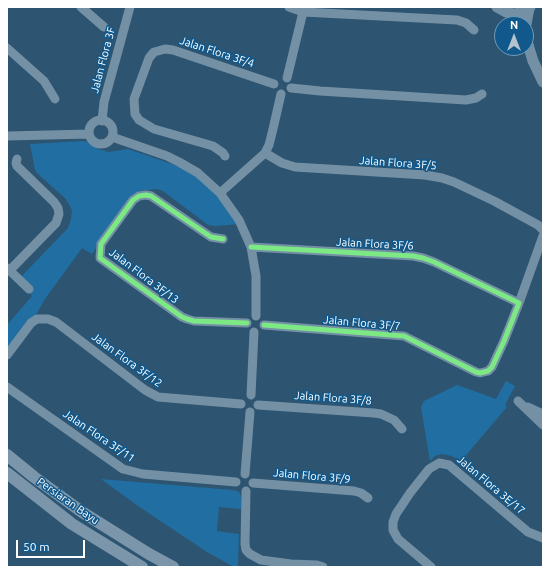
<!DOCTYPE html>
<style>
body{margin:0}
#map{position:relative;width:550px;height:574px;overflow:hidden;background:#2d5470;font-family:Ubuntu,sans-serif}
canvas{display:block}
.frame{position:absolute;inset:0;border:8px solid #fff;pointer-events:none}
.north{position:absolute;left:494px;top:16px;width:40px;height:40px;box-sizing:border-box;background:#11598c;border:1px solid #709bba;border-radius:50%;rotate:0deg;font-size:11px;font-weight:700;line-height:16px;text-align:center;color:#fff}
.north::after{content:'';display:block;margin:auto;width:14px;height:18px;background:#b6c3cd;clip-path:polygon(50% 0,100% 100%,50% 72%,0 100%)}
.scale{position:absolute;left:16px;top:540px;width:69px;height:18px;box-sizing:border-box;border:2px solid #fff;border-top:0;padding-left:5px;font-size:12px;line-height:14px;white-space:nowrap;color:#fff;-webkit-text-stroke:3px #11598c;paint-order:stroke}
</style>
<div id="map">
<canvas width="550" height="574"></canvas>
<div class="frame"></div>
<div class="north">N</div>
<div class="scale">50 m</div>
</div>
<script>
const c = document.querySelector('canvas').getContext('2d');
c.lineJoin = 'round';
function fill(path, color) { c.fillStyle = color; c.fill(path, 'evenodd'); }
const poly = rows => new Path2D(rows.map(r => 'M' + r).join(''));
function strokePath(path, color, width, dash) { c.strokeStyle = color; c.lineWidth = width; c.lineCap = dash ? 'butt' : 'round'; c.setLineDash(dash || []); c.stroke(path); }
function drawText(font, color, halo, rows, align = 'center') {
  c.font = font + ' Ubuntu,sans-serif'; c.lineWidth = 3; c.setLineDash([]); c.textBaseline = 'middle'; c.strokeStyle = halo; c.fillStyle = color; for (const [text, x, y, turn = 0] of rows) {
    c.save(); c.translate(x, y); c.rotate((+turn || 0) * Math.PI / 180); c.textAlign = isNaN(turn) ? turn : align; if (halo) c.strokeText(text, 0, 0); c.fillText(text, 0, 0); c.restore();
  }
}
const green = poly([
 [86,141,98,149,109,152,128,149,178,166,205,182,222,201,240,224,215,226,208,225,163,191,157,189,139,191,132,197,92,254,82,248,45,299,29,327,7,357,7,325,32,296,17,281,68,228,71,219,72,210,66,199,38,174,35,170,30,144],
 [506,381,515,386,505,405,507,407,461,461,452,456,442,454,435,456,430,461,421,407,424,401,457,385,496,399],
 [101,479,233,490,237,491,240,493,241,497,241,509,219,507,217,531,239,534,238,567,234,567,207,552,138,506]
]);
const minor = poly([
 [81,7,104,27],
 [289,7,303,12,457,20,466,23,474,30],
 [7,48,44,81,55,99],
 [287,78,303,12],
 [291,88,320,91,466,100,476,98,482,94],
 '89 132a12 12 0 1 1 24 0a12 12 0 1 1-24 0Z',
 [102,121,104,102,130,7],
 [7,136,89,134],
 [112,137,167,156,179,162,198,173,220,193,239,220,251,247,256,276,256,316],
 [265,153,282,163,295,167,425,175,442,178,454,182,494,201,538,225,543,230],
 [225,156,223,153,213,146,154,129,139,120,135,114,134,99,149,58,154,52,158,51,165,49,173,50,274,84],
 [220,193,265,153,269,145,273,129,281,94],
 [223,239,211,237,151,196,146,195,139,196,133,200,101,244,100,258,182,317,187,319,194,321,247,323],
 [251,247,413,256,423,258,434,262,519,303,504,341,492,367,488,371,480,373,476,372,404,336,264,325],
 [7,268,29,289],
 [10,270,56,223,59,214,58,208,54,202,17,166,16,163,17,159],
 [519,303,543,236],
 [7,355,31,323,37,319,48,319,56,322,145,390,158,397,241,404],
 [7,387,123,469,143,474,236,482],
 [251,395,254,332],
 [518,401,543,425],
 [258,405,374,413,381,414,394,420,402,429],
 [528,407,543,414],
 [245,474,250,412],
 [253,483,354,491,361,493,368,498],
 [246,491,245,544,246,550,250,554,261,560,291,564,317,565,323,567],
 [431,567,398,539,393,530,393,522,396,514,410,493,429,469,439,463,449,465,528,532,543,538]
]);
const tertiary = poly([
 [497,7,506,12,514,14,523,12,530,7],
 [526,24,529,8],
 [526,38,533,61,543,82]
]);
const secondary = poly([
 [7,455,34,477,82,512,149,554,173,567],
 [7,473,72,524,142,567]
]);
const cycleway = poly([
 [223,239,211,237,151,196,146,195,139,196,133,200,101,244,100,258,182,317,187,319,194,321,247,323],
 [251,247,413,256,423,258,434,262,519,303,504,341,492,367,488,371,480,373,476,372,404,336,264,325]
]);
const streetNames = [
 ["Jalan Flora 3F/4",217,52,18],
 ["Jalan Flora 3F",103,60,-75],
 ["Jalan Flora 3F/5",398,163,4],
 ["Jalan Flora 3F/6",375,244,3],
 ["Jalan Flora 3F/13",144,276,37],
 ["Jalan Flora 3F/7",362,323,5],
 ["Jalan Flora 3F/12",127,360,36],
 ["Jalan Flora 3F/8",333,398,4],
 ["Jalan Flora 3F/11",99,436,34],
 ["Jalan Flora 3F/9",312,476,5],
 ["Jalan Flora 3E/17",491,485,40],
 ["Persiaran Bayu",68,501,35]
];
fill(green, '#216fa2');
strokePath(minor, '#7490a5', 9);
strokePath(tertiary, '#7490a5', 11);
strokePath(secondary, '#7b96aa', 12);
strokePath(cycleway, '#7ce984', 5);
drawText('11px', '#fff', '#11598c', streetNames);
</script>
